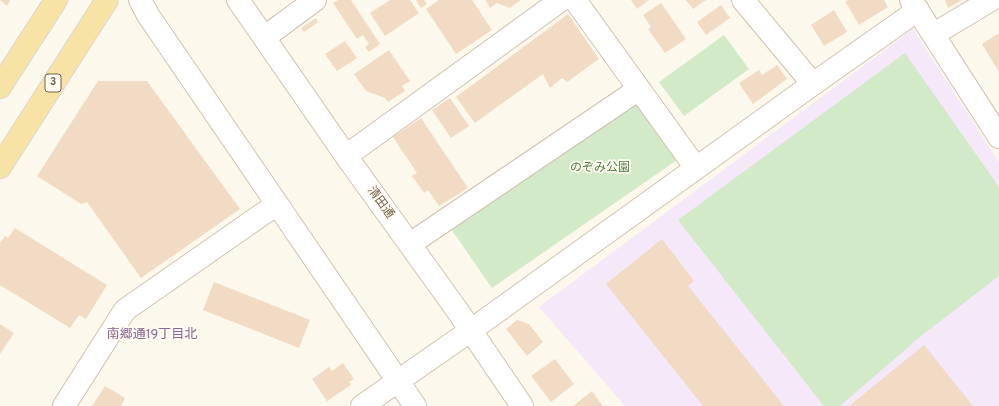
<!DOCTYPE html>
<meta charset="utf-8">
<style>
body{margin:0}
canvas{display:block;background:#fcf8eb}
</style>
<canvas width="999" height="406"></canvas>
<script>
const c = document.querySelector('canvas').getContext('2d');
c.lineJoin = 'round';
function fill(path, color) { c.fillStyle = color; c.fill(path, 'evenodd'); }
const poly = rows => new Path2D(rows.map(r => 'M' + r).join(''));
function strokePath(path, color, width, dash) { c.strokeStyle = color; c.lineWidth = width; c.lineCap = dash ? 'butt' : 'round'; c.setLineDash(dash || []); c.stroke(path); }
function drawText(font, color, halo, rows, align = 'center') {
  c.font = font + ' Overpass,"Noto Sans JP",sans-serif'; c.lineWidth = 3.5; c.setLineDash([]); c.textBaseline = 'middle'; c.strokeStyle = halo; c.fillStyle = color; for (const [text, x, y, turn = 0] of rows) {
    c.save(); c.translate(x, y); c.rotate((+turn || 0) * Math.PI / 180); c.textAlign = isNaN(turn) ? turn : align; if (halo) c.strokeText(text, 0, 0); c.fillText(text, 0, 0); c.restore();
  }
}
const education = poly([
 [913,29,999,162,999,406,625,406,539,307]
]);
const green = poly([
 [724,35,749,69,684,116,659,82],
 [905,53,999,187,999,276,921,336,840,406,824,406,678,220],
 [639,98,680,158,492,288,451,229]
]);
const building = poly([
 [0,0,10,0,7,6],
 [338,0,351,0,380,44,369,52,365,47,369,44,363,35,357,39,333,3],
 [390,0,410,0,419,13,385,36,370,13],
 [416,0,424,0,427,4,421,8],
 [439,0,472,0,492,30,456,54,426,9],
 [485,0,521,0,510,8,497,3,490,8],
 [631,0,649,0,637,9],
 [686,0,706,0,693,9],
 [848,0,884,0,888,7,859,25,845,1],
 [945,0,962,0,948,8],
 [661,3,686,39,665,53,648,29,651,27,643,15],
 [721,5,730,18,706,35,697,22],
 [834,10,847,32,824,46,811,25],
 [568,14,599,59,567,82,562,78,550,88,543,74,475,123,456,97],
 [316,18,318,22,304,32,301,28],
 [999,33,999,72,982,44],
 [345,41,357,58,337,71,325,54],
 [389,50,410,81,402,86,405,91,388,102,385,98,366,91,354,74],
 [777,65,787,79,753,104,739,83,759,70,762,75],
 [98,81,147,81,240,209,141,278,87,202,81,204,37,176],
 [450,98,469,126,451,138,432,110],
 [421,118,468,188,439,206,428,190,424,193,412,176,417,173,393,137],
 [15,228,107,285,86,319,79,315,70,328,0,285,0,243,5,236,8,238],
 [662,239,694,281,688,286,784,406,703,406,606,284],
 [214,282,310,320,299,348,203,310],
 [517,320,529,324,543,342,527,356,506,329],
 [0,324,14,333,0,354],
 [924,345,973,406,849,406],
 [555,359,574,384,551,402,531,376],
 [343,363,354,379,349,382,351,385,327,401,312,379,329,367,332,371],
 [105,386,125,398,121,406,92,406],
 [592,391,603,406,573,406]
]);
const minor = poly([
 [140,0,148,15,415,406],
 [238,0,346,156,457,310,522,406],
 [575,0,696,168],
 [743,0,813,84],
 [911,0,999,137],
 [934,34,991,0],
 [265,37,315,0],
 [346,156,561,0],
 [410,244,639,89],
 [64,406,125,310,277,204],
 [362,406,470,331,813,84,918,10]
]);
const major = poly([
 [0,87,56,0],
 [0,167,107,0]
]);
const shields = [
 [53,83,16]
];
const shieldNames = [
 ["3",53,83]
];
const parkNames = [
 ["のぞみ公園",600,169]
];
const streetNames = [
 ["清田通",380,203,54]
];
const neighbourhoodNames = [
 ["南郷通19丁目北",152,335]
];
fill(education, '#f5e8f9');
fill(green, '#d3eac9');
fill(building, '#f1dbc4');
strokePath(minor, '#cfc1b0', 24);
strokePath(major, '#dcd6d1', 24);
strokePath(minor, '#fff', 22);
strokePath(major, '#f8e3a7', 22);
for (const [x, y, w] of shields) { const box = new Path2D(); box.roundRect(x - w / 2, y - 9, w, 18, 3); c.fillStyle = '#fffbf2'; c.fill(box); strokePath(box, '#77624e', 1); }
drawText('bold 11px', '#77624e', null, shieldNames);
drawText('12px', '#507d46', '#fffbf2', parkNames);
drawText('12px', '#77624e', '#fffbf2', streetNames);
drawText('13px', '#896693', '#fffbf2', neighbourhoodNames);
</script>
